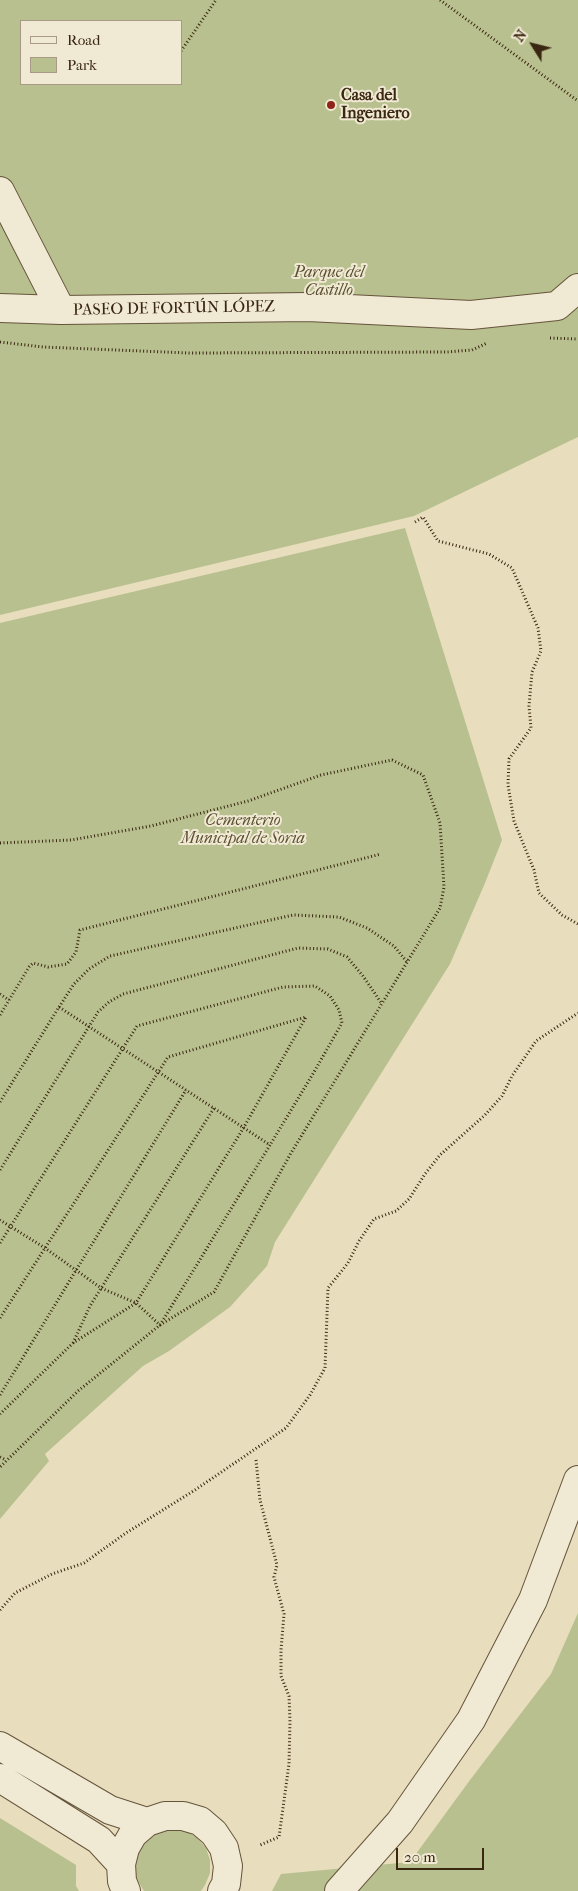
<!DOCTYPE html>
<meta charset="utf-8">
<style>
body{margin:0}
#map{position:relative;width:578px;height:1891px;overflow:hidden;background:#e8ddbc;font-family:"IM FELL French Canon",serif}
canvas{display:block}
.legend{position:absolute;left:20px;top:20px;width:162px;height:65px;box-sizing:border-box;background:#f0e9d3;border:1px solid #a79b85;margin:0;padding:6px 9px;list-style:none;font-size:15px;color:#3a2711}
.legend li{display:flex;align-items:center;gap:10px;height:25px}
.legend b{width:25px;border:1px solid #a79b85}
.north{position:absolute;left:508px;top:20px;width:50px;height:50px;-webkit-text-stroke:4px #f0e9d3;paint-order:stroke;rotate:306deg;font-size:14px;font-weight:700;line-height:20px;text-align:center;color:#3a2711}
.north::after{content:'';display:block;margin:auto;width:18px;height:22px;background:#3a2711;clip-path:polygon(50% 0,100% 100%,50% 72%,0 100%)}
.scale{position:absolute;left:396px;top:1848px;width:88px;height:22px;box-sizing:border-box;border:2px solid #3a2711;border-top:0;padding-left:6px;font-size:15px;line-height:18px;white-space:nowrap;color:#3a2711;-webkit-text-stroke:4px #f0e9d3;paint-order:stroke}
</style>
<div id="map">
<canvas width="578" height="1891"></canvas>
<ul class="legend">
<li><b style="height:6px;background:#f0e9d3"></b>Road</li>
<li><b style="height:14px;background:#b8c08f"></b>Park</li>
</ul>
<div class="north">N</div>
<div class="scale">20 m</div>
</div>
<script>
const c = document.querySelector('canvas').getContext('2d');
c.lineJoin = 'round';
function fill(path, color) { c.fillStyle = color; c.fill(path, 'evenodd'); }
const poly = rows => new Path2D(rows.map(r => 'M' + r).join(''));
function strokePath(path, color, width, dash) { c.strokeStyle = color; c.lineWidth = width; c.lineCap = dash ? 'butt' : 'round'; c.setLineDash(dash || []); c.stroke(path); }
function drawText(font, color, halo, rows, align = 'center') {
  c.font = font + ' "IM FELL French Canon",serif'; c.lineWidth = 4; c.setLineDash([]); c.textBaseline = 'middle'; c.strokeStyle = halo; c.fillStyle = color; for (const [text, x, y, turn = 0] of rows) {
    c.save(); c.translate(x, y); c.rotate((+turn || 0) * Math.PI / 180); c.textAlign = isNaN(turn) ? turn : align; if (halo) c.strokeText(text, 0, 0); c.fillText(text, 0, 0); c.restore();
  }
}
const green = poly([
 [0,0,578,0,578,437,414,516,0,615],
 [21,21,181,21,181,84,21,84],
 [405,528,502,840,485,883,450,964,275,1242,267,1266,230,1307,169,1351,143,1366,45,1454,49,1461,0,1519,0,623],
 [578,1613,578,1891,272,1891,281,1874,410,1862,470,1780,551,1674],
 [0,1818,76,1865,76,1886,79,1891,0,1891],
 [174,1829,187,1831,197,1838,206,1848,210,1860,210,1873,205,1885,201,1891,144,1891,136,1878,134,1866,136,1855,142,1844,150,1836,161,1830]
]);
const path = poly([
 [440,0,578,101],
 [181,51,216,0],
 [550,338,578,339],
 [0,342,43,347,189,353,447,352,472,350,487,343],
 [415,522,423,517,438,541,489,554,512,568,538,628,541,651,532,672,529,706,531,728,509,759,508,785,514,821,534,870,539,893,562,915,578,924],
 [0,843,71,840,151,826,248,801,321,775,392,760,423,775,440,823,444,887,440,908,291,1153,214,1292,160,1325,136,1303,101,1288,45,1248,0,1220],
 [0,994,9,1000],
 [59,1007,74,984,89,969,110,956,293,915,339,917,367,928,394,946,407,962],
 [0,1015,29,967,33,963,48,967,67,964,76,952,80,930,381,854],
 [0,1102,59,1007,270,1145,160,1325,78,1391,0,1467],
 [0,1170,98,1012,109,1002,123,994,298,948,328,949,347,957,363,976,382,1004],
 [0,1243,137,1026,283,987,315,986,330,996,339,1010,342,1023,314,1072,270,1145],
 [0,1318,168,1057,306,1017,244,1127,136,1303,73,1343,0,1414],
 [73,1343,90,1306,214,1108],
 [0,1395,186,1090],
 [0,1457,6,1460],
 [256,1460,260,1500,277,1565,274,1577,284,1614,281,1650,281,1676,289,1696,290,1721,289,1764,279,1837,260,1845],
 [0,1610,15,1593,52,1574,84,1563,126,1533,195,1490,286,1428,310,1395,325,1368,328,1288,348,1263,359,1241,374,1219,396,1211,409,1199,425,1174,440,1155,485,1115,502,1096,512,1076,536,1041,578,1013]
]);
const street = poly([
 [0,191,61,310,308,307,471,315,557,306,578,288],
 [0,308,61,310],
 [0,1746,110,1810,147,1822],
 [0,1778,99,1840,121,1864],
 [126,1891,122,1881,121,1864,125,1848,133,1834,147,1822,165,1816,183,1816,200,1821,214,1833,224,1848,228,1866,226,1884,222,1891],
 [339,1891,400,1822,471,1720,533,1600,578,1480]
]);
const markers = [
 [331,105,5,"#8f2418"]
];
const poiNames = [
 ["Casa del",341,96],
 ["Ingeniero",341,114]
];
const parkNames = [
 ["Parque del",329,273],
 ["Castillo",329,291],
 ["Cementerio",243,821],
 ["Municipal de Soria",243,839]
];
const streetNames = [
 ["PASEO DE FORTÚN LÓPEZ",174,309,-1]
];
fill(green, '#b8c08f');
strokePath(street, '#66543c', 30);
strokePath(path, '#3a2711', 3, [1, 2.5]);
strokePath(street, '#f0e9d3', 28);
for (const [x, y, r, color] of markers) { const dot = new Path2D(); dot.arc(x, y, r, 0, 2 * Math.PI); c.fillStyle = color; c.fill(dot); strokePath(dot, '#f0e9d3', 2); }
drawText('bold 16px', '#3a2711', '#f0e9d3', poiNames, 'left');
drawText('italic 16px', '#5a4d30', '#f0e9d3', parkNames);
drawText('16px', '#3a2711', '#f0e9d3', streetNames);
</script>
